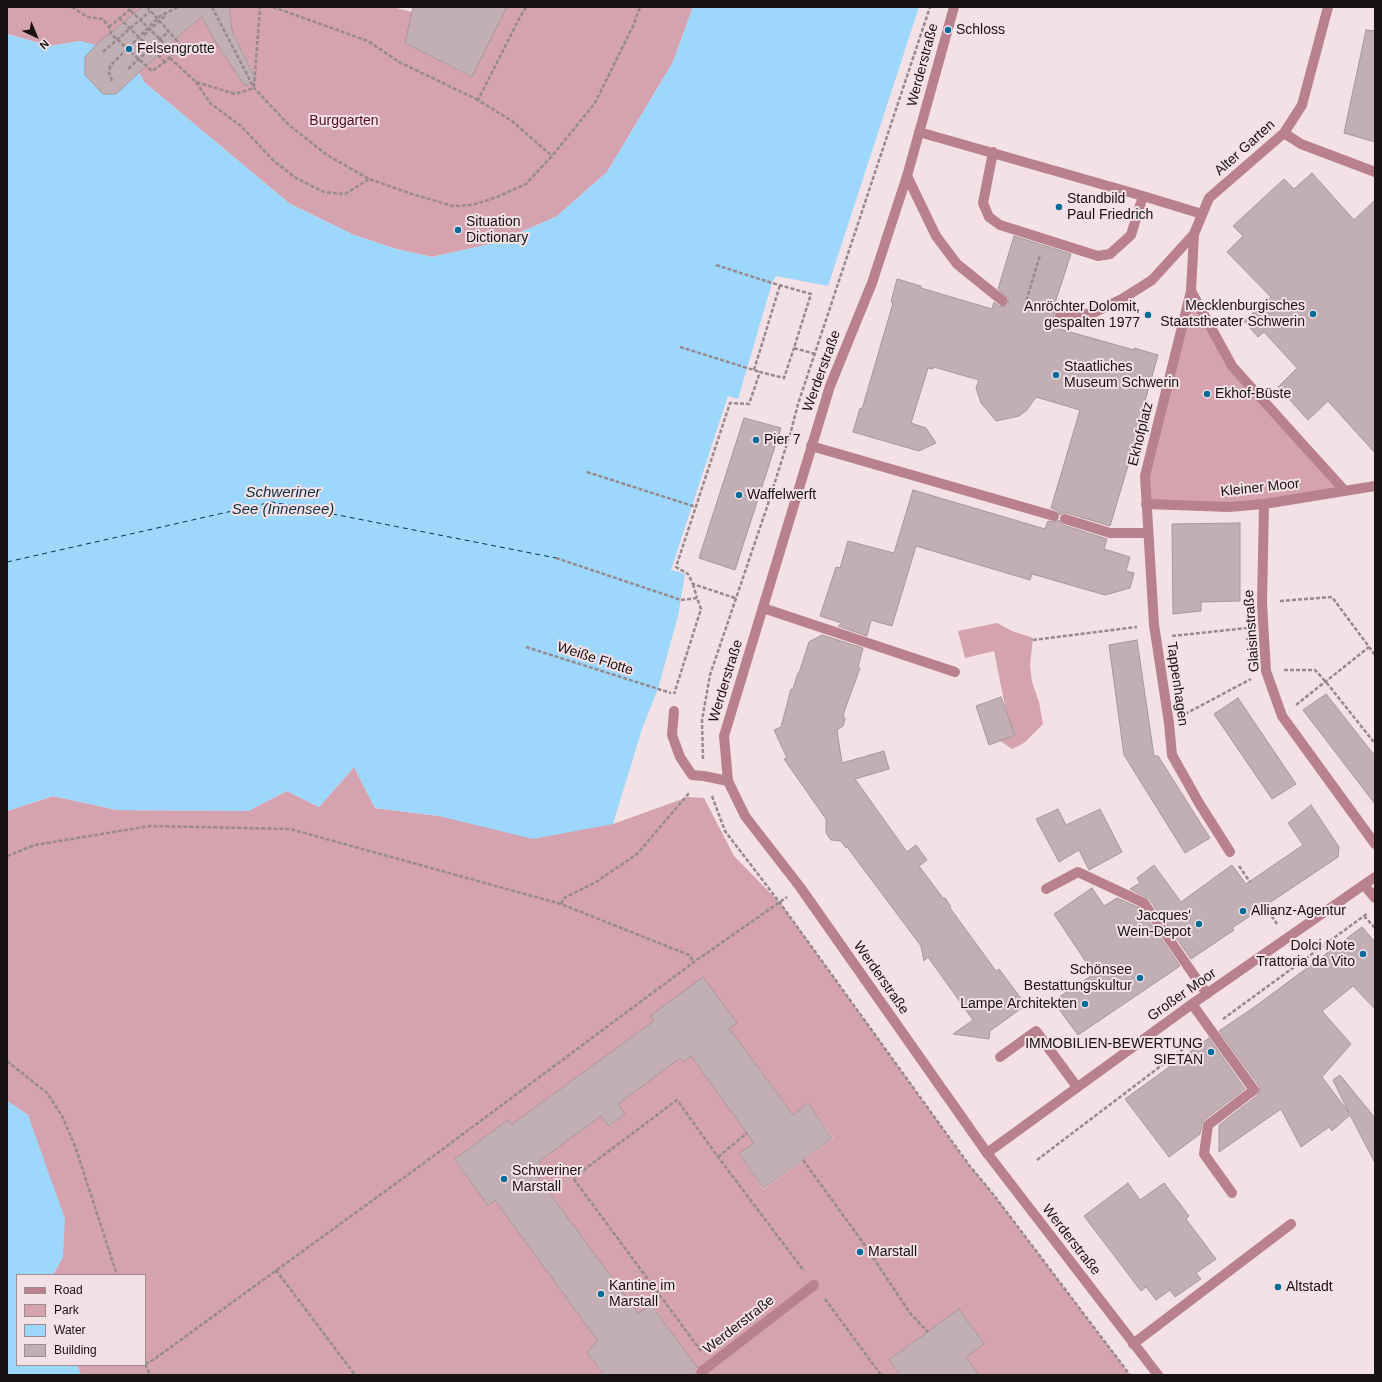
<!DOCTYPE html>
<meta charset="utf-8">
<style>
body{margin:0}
#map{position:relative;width:1382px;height:1382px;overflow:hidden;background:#f3e1e5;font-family:Helvetica,sans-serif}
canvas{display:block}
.frame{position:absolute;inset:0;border:8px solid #181213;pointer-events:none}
.legend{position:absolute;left:16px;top:1274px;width:130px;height:92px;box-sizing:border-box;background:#f3e1e5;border:1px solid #9b8e91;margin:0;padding:5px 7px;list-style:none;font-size:12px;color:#181213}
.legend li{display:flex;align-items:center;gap:8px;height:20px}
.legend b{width:20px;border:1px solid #9b8e91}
.north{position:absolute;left:16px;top:16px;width:40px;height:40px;-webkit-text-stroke:3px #f3e1e5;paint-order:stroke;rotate:136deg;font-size:11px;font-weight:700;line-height:16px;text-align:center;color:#181213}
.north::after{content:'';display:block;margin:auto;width:14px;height:18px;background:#181213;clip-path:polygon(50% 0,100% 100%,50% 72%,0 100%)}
</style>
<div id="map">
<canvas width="1382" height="1382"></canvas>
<div class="frame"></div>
<ul class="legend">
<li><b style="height:5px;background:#b98190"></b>Road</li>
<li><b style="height:11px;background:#d5a3b0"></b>Park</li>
<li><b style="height:11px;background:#9dd7fc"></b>Water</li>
<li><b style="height:11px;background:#c1afb3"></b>Building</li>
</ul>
<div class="north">N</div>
</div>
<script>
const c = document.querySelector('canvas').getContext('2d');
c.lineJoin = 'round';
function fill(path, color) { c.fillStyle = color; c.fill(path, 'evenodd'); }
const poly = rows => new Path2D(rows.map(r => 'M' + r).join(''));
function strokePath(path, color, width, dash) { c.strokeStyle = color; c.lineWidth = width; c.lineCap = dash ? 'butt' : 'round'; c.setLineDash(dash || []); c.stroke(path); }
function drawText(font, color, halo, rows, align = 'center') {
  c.font = font + ' Helvetica,sans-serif'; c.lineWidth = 4; c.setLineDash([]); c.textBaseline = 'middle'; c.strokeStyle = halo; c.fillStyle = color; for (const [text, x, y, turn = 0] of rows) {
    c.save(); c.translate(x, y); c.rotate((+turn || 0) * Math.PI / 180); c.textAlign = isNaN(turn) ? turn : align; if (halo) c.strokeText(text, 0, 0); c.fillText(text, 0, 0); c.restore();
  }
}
const green = poly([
 [7,7,158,7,204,14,246,85,255,77,233,34,231,23,229,7,393,7,412,12,405,43,471,77,506,9,504,7,693,7,673,62,607,172,556,217,495,243,432,257,396,249,354,235,290,204,144,82,139,72,80,41,50,46,7,34],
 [1191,291,1232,366,1345,491,1264,504,1147,503,1145,476],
 [997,623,1012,631,1033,638,1030,665,1032,682,1039,702,1043,724,1024,743,1012,749,999,740,1006,711,994,651,965,658,958,631],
 [354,767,375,808,439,816,613,824,688,797,704,798,734,856,780,903,969,1165,993,1194,1130,1375,979,1375,966,1357,984,1344,959,1310,889,1360,900,1375,702,1375,651,1304,638,1314,534,1172,542,1167,538,1162,601,1116,610,1126,625,1114,618,1104,680,1058,684,1062,691,1056,755,1143,739,1154,764,1189,833,1138,808,1103,793,1115,729,1028,737,1023,703,978,654,1021,511,1125,507,1121,455,1160,488,1205,495,1200,600,1342,587,1352,604,1375,81,1375,77,1365,145,1365,145,1275,53,1275,63,1257,28,1115,7,1101,7,811,53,796,117,810,248,811,287,791,319,807]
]);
const water = poly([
 [693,7,919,7,828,286,776,276,772,283,738,399,728,396,671,570,685,574,678,616,658,689,642,729,613,824,533,839,439,816,375,808,354,767,319,807,287,791,248,811,117,810,53,796,7,811,7,34,50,46,80,41,96,45,139,72,144,82,290,204,354,235,396,249,432,257,495,243,556,217,607,172,673,62],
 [7,1101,28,1115,65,1219,63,1257,53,1275,17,1275,17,1365,77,1365,81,1375,7,1375]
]);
const ferry = poly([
 [7,562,272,502,556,558]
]);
const building = poly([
 [142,7,229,7,231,23,233,34,256,80,245,86,218,46,202,17,182,33,116,94,103,94,85,75,85,57,96,45,142,7],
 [413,7,507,7,472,77,405,43,413,7],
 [1366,30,1375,31,1375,142,1344,133,1366,30],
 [1312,173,1354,220,1375,200,1375,453,1328,401,1308,420,1279,388,1278,387,1297,368,1264,332,1258,337,1244,321,1271,297,1227,252,1243,236,1233,226,1284,179,1294,189,1312,173],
 [1014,236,1071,254,1054,306,1062,309,1057,309,1054,314,1054,318,1058,321,1056,328,1134,350,1134,348,1158,355,1138,426,1140,426,1110,526,1067,513,1063,513,1060,515,1058,511,1051,508,1080,410,1036,397,1027,410,1019,416,996,421,981,403,976,388,979,380,934,367,933,369,928,368,911,423,926,428,936,443,919,451,853,432,860,408,862,409,893,303,891,302,897,279,921,286,921,288,992,309,994,302,999,306,1005,307,1008,305,1009,299,998,289,1014,236],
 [744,418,781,428,735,570,699,558,744,418],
 [913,490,1045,529,1048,521,1055,522,1059,520,1063,525,1107,539,1104,549,1130,557,1126,571,1134,573,1130,588,1105,595,1032,574,1030,580,916,546,892,626,871,620,867,636,838,626,842,623,820,616,836,567,840,568,848,541,894,553,913,490],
 [1240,523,1240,601,1201,602,1201,611,1173,614,1172,524,1240,523],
 [822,635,863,648,858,667,860,668,843,715,845,719,843,726,837,730,842,763,884,751,889,769,855,779,907,852,916,845,927,860,919,866,943,898,945,898,951,907,950,908,996,971,999,969,1026,1005,990,1031,989,1039,953,1034,973,1020,928,957,924,961,921,946,847,847,846,848,841,841,831,840,826,833,826,819,784,759,787,758,774,730,781,727,791,689,793,689,798,673,799,673,809,642,822,635],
 [1137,640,1154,756,1158,756,1210,838,1185,853,1124,755,1109,645,1137,640],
 [1326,694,1375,756,1375,804,1303,710,1326,694],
 [1001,697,1015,735,989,745,976,706,1001,697],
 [1238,698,1296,784,1272,799,1214,714,1238,698],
 [1311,805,1339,847,1338,857,1232,928,1234,930,1191,959,1149,899,1130,889,1140,883,1137,878,1154,865,1181,902,1232,865,1246,884,1303,845,1288,823,1311,805],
 [1058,809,1066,825,1100,809,1122,852,1089,870,1079,850,1059,862,1036,819,1058,809],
 [1092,888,1104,906,1117,898,1140,908,1180,966,1078,1035,1053,1001,1094,974,1054,914,1092,888],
 [1362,927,1375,942,1375,1009,1353,986,1322,1011,1351,1044,1322,1077,1349,1113,1333,1080,1340,1075,1375,1118,1375,1163,1350,1115,1332,1131,1329,1127,1301,1147,1281,1109,1219,1152,1219,1125,1258,1095,1260,1090,1259,1086,1219,1031,1260,1003,1362,927],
 [703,977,737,1023,729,1028,793,1115,808,1103,832,1138,764,1188,739,1154,754,1143,691,1056,684,1062,680,1058,618,1104,625,1114,609,1126,601,1116,538,1162,542,1167,534,1172,638,1313,651,1305,697,1367,695,1370,695,1375,604,1375,587,1352,598,1341,495,1200,488,1206,455,1159,508,1120,511,1125,654,1021,650,1016,703,977],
 [1209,1038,1245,1089,1204,1120,1202,1124,1200,1134,1169,1157,1125,1099,1209,1038],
 [1128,1183,1140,1200,1164,1183,1189,1216,1186,1219,1216,1259,1196,1273,1201,1279,1175,1297,1170,1290,1156,1300,1146,1287,1141,1291,1084,1216,1128,1183],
 [959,1309,984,1344,966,1357,979,1375,900,1375,889,1360,959,1309]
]);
const path = poly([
 [72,7,87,17,103,19,109,27,111,34,152,71,165,62,174,53,130,10],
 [147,7,180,44,174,53],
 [212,7,254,88,289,125,327,155,369,179,412,194,453,206,472,205,497,197,526,184,552,156,595,103,633,26,640,7],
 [273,7,368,41,399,62,478,100],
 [526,7,520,17,478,100,512,121,552,156],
 [119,18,165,62],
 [109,27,133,7],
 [144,35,166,15],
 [103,52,150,11],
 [170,58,196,82,235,94,254,88],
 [128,69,169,31],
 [112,81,109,73,110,66,160,16,178,7],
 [196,82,211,104,241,126,274,161,296,178,324,192,345,194,369,179],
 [254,87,260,7],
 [716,265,772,283,811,294,794,348,815,354],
 [1023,312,1040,255],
 [680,347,760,372],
 [754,370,780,285],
 [587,472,696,507],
 [556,558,681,600,697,598,701,609,674,694],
 [693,584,697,598],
 [735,598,693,584,688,574,676,567,730,403,749,404,760,372,784,378,794,348],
 [1280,601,1332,597,1375,655],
 [1172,636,1247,628],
 [1033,640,1137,627],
 [526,647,671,693],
 [1284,670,1315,670,1326,682,1373,741,1375,740],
 [1296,705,1369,647],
 [1185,714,1251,679],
 [703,759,702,720,710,675,768,504,791,431,798,404,930,7],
 [712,796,725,831,780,903,969,1165,993,1194,1130,1375],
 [7,856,35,845,150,826,290,829,561,904,689,955,694,962],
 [1239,866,1250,882],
 [561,904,564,898,596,882,637,854,690,792],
 [1265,906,1277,924],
 [1364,916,1375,928],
 [1223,1019,1368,913],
 [7,1061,47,1093,62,1116,75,1146,117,1275],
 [718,1157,747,1133],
 [803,1160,864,1244,910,1313,928,1332],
 [1037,1160,1195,1040],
 [276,1270,355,1375],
 [825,1299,881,1375],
 [701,1351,573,1178,677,1100,718,1157,804,1271],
 [145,1364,153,1360,424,1163,694,962,787,897],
 [145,1364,150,1375]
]);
const service = poly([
 [907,176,936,236,957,264,1003,301],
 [1060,315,1071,316,1093,313,1122,299,1152,280,1194,234],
 [811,446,1054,516],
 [1065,519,1110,533,1148,533],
 [763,608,955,672],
 [674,711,672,735,680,757,692,775,704,776,728,781],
 [1046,889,1078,872,1144,903,1207,994],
 [1192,1004,1254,1090,1208,1125,1204,1154,1232,1193],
 [1000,1057,1036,1031,1077,1087],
 [1133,1344,1291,1224]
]);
const pedestrian = poly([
 [919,132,1143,196,1202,214],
 [993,152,983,203,989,217,1000,225,1098,256,1110,254,1131,235,1143,196],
 [701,1372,814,1285]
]);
const minor = poly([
 [1284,133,1301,144,1375,172],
 [1191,291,1232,366,1345,491],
 [1146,504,1229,507,1264,504,1375,486],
 [1264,504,1262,603,1266,671,1282,716,1375,844],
 [1230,852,1199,803,1172,755,1169,723,1154,625,1145,476,1191,291,1194,234,1209,198,1284,133,1302,105,1328,7],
 [1364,885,1375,898],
 [987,1153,1192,1004,1375,877]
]);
const tertiary = poly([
 [954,7,907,176,872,283,830,386,724,736,728,781,745,816,800,887,987,1153,1158,1375]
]);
const markers = [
 [948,30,4,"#056b98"],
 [129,49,4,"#056b98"],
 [1059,207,4,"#056b98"],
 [458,230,4,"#056b98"],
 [1313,314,4,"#056b98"],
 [1148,315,4,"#056b98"],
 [1056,375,4,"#056b98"],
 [1207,394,4,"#056b98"],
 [756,440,4,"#056b98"],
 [739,495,4,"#056b98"],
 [1243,911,4,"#056b98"],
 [1199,924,4,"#056b98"],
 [1363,954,4,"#056b98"],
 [1140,978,4,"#056b98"],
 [1085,1004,4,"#056b98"],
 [1211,1052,4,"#056b98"],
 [504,1179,4,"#056b98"],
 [860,1252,4,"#056b98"],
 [1278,1287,4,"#056b98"],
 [601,1294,4,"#056b98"]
];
const poiNames = [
 ["Schloss",956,30],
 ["Felsengrotte",137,49],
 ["Standbild",1067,199],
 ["Paul Friedrich",1067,215],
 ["Situation",466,222],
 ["Dictionary",466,238],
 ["Mecklenburgisches",1305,306,"right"],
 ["Staatstheater Schwerin",1305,322,"right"],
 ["Anröchter Dolomit,",1140,307,"right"],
 ["gespalten 1977",1140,323,"right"],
 ["Staatliches",1064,367],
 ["Museum Schwerin",1064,383],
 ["Ekhof-Büste",1215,394],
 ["Pier 7",764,440],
 ["Waffelwerft",747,495],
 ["Allianz-Agentur",1251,911],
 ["Jacques'",1191,916,"right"],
 ["Wein-Depot",1191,932,"right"],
 ["Dolci Note",1355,946,"right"],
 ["Trattoria da Vito",1355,962,"right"],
 ["Schönsee",1132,970,"right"],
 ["Bestattungskultur",1132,986,"right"],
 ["Lampe Architekten",1077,1004,"right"],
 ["IMMOBILIEN-BEWERTUNG",1203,1044,"right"],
 ["SIETAN",1203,1060,"right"],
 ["Schweriner",512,1171],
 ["Marstall",512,1187],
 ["Marstall",868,1252],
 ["Kantine im",609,1286],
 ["Marstall",609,1302],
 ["Altstadt",1286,1287]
];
const streetNames = [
 ["Werderstraße",923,65,-75],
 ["Alter Garten",1245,148,-42],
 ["Werderstraße",822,371,-70],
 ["Ekhofplatz",1141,434,-76],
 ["Kleiner Moor",1260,488,-6],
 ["Glaisinstraße",1252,631,-94],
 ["Weiße Flotte",595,659,18],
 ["Werderstraße",726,681,-73],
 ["Tappenhagen",1177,684,82],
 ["Werderstraße",881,978,55],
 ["Großer Moor",1182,995,-35],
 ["Werderstraße",1071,1240,52],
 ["Werderstraße",739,1325,-38]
];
const parkNames = [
 ["Burggarten",344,121]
];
const waterNames = [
 ["Schweriner",283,493],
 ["See (Innensee)",283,510]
];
fill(green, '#d5a3b0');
fill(water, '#9dd7fc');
strokePath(ferry, '#0f3043', 1, [5, 4]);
fill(building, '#c1afb3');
strokePath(building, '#a7969a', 1);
strokePath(path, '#978a8d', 2.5, [4, 2]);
strokePath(service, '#b98190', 10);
strokePath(pedestrian, '#b98190', 10);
strokePath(minor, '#b98190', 10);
strokePath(tertiary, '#b98190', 10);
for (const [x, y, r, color] of markers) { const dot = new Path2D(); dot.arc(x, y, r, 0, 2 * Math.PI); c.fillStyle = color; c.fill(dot); strokePath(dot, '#f3e1e5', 1.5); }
drawText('14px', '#181213', '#f3e1e5', poiNames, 'left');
drawText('14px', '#181213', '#f3e1e5', streetNames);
drawText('14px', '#520c28', '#f3e1e5', parkNames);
drawText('italic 15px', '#0f3043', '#f3e1e5', waterNames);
</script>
